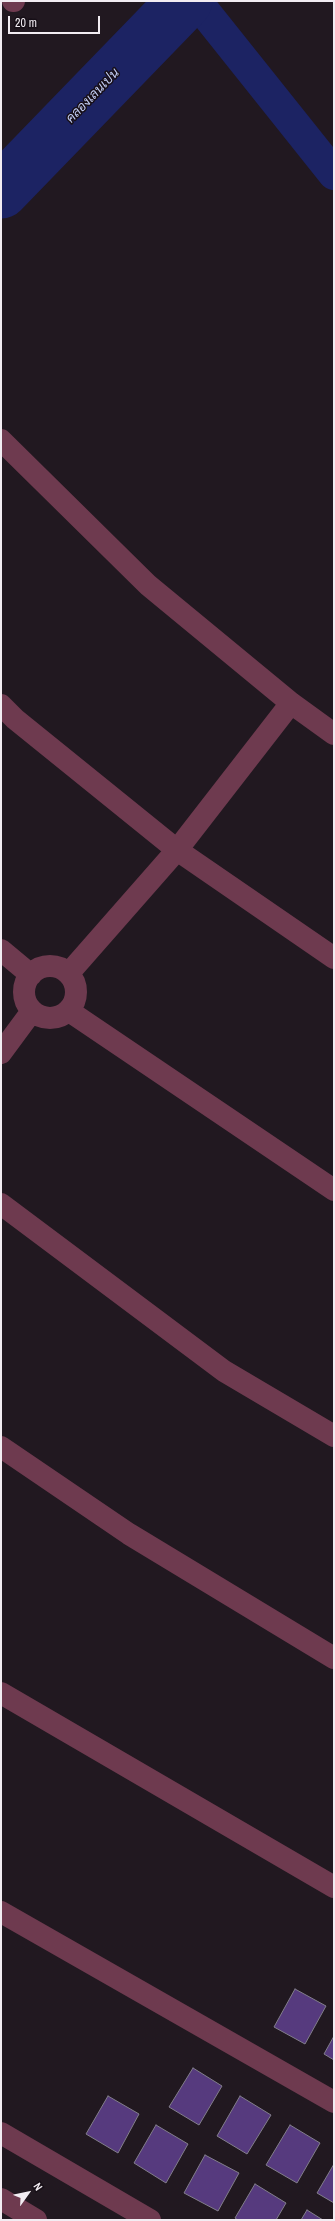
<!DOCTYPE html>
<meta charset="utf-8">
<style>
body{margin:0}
#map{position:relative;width:335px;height:2221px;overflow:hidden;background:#211820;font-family:"Archivo Narrow",sans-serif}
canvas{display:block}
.frame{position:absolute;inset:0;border:2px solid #f2ecf2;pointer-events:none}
.north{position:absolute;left:8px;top:2173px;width:40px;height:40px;-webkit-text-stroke:3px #170f17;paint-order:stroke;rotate:57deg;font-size:11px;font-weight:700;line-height:16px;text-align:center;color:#f2ecf2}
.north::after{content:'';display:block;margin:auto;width:14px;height:18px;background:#f2ecf2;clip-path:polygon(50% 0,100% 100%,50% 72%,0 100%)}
.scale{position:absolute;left:8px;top:16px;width:92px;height:18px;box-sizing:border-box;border:2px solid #f2ecf2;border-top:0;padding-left:5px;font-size:12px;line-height:14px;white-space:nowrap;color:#f2ecf2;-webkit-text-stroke:3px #170f17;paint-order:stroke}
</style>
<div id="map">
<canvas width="335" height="2221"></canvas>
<div class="frame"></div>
<div class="north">N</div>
<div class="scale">20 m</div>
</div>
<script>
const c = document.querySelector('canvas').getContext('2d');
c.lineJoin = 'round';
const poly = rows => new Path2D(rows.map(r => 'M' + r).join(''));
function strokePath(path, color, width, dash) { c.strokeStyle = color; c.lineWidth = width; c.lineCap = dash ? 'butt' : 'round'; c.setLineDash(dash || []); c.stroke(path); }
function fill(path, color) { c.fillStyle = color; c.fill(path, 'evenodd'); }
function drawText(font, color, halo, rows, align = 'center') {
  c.font = font + ' "Archivo Narrow",Sarabun,sans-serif'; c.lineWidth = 3; c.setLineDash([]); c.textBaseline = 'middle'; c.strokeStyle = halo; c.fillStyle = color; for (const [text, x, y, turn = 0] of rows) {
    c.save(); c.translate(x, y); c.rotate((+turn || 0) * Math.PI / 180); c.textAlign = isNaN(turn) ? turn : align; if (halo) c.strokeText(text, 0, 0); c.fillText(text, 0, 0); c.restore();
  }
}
const canal = poly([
 [196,1,334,174]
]);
const river = poly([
 [1,191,185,1]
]);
const building = poly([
 [295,1989,326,2006,305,2044,274,2027,295,1989],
 [334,2036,334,2060,324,2054,334,2036],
 [193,2068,222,2086,199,2125,169,2107,193,2068],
 [108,2096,139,2114,118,2153,86,2134,108,2096],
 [240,2096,271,2115,247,2154,217,2136,240,2096],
 [156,2125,188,2144,166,2183,134,2163,156,2125],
 [290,2125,320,2143,297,2183,266,2165,290,2125],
 [205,2155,239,2173,218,2211,184,2193,205,2155],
 [334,2164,334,2203,317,2193,334,2164],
 [255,2184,286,2203,276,2220,238,2220,235,2218,255,2184],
 [307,2210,323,2220,301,2220,307,2210]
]);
const minor = poly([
 [13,1,14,1],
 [1,440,148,585,291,703,334,734],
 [1,705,15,719,177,850,334,958],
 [1,950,31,975],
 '24 992a26 26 0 1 1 52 0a26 26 0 1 1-52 0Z',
 [69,973,177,850,291,703],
 [69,1011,334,1190],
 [1,1053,32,1011],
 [1,1204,224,1371,334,1436],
 [1,1447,129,1534,334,1658],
 [1,1693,334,1887],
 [1,1912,334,2102],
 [1,2133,150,2220],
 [1,2199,36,2220]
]);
const waterNames = [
 ["คลองเลนเปน",93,96,-46]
];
strokePath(canal, '#1c2363', 32);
strokePath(river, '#1c2363', 55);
fill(building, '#563a7e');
strokePath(building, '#827e8b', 1);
strokePath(minor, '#6e3a4f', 22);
drawText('italic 13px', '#c3cef6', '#170f17', waterNames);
</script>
